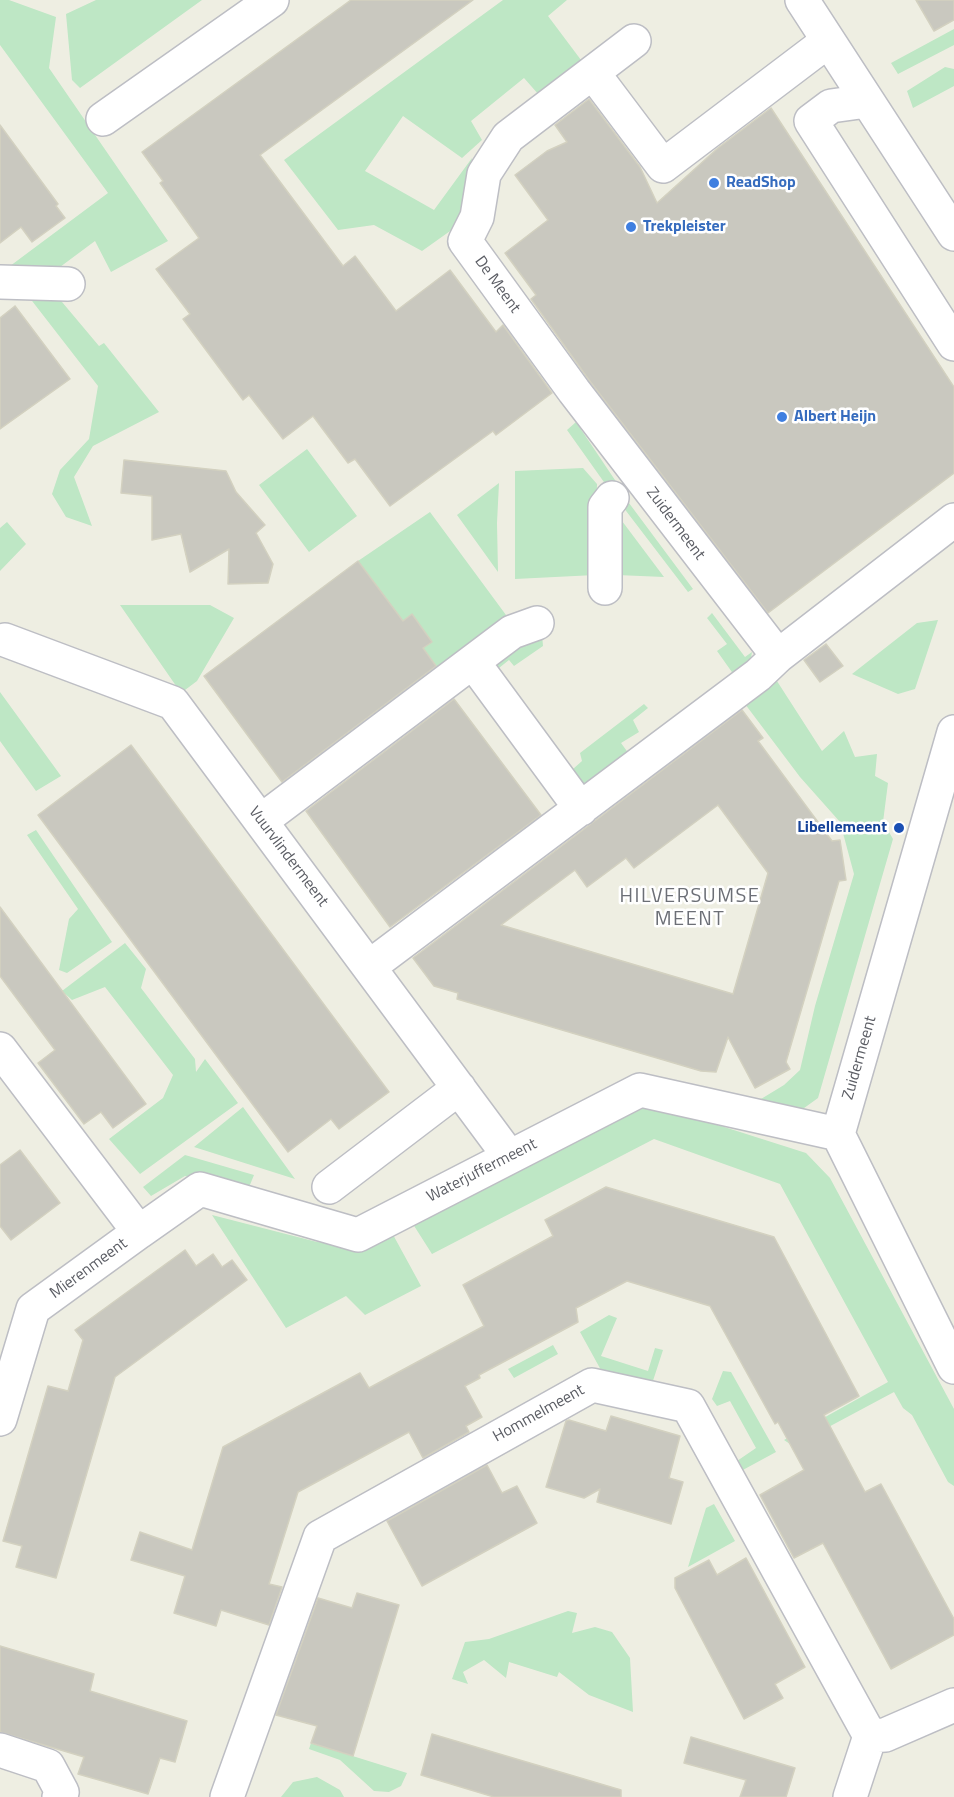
<!DOCTYPE html>
<style>
body{margin:0}
canvas{display:block;background:#eeeee2}
</style>
<canvas width="954" height="1797"></canvas>
<script>
const c = document.querySelector('canvas').getContext('2d');
c.lineJoin = 'round';
function fill(path, color) { c.fillStyle = color; c.fill(path, 'evenodd'); }
const poly = rows => new Path2D(rows.map(r => 'M' + r).join(''));
function strokePath(path, color, width, dash) { c.strokeStyle = color; c.lineWidth = width; c.lineCap = dash ? 'butt' : 'round'; c.setLineDash(dash || []); c.stroke(path); }
function drawText(font, color, halo, rows, align = 'center') {
  c.font = font + ' "Titillium Web",sans-serif'; c.lineWidth = 5; c.setLineDash([]); c.textBaseline = 'middle'; c.strokeStyle = halo; c.fillStyle = color; for (const [text, x, y, turn = 0] of rows) {
    c.save(); c.translate(x, y); c.rotate((+turn || 0) * Math.PI / 180); c.textAlign = isNaN(turn) ? turn : align; if (halo) c.strokeText(text, 0, 0); c.fillText(text, 0, 0); c.restore();
  }
}
const green = poly([
 [0,0,9,0,56,17,49,68,168,241,111,272,95,241,60,267,2,272,108,193,0,45],
 [96,0,202,0,80,88,72,80,66,14],
 [503,0,567,0,548,16,584,64,539,95,524,78,471,121,482,140,462,158,403,116,365,171,434,210,472,158,460,224,422,251,374,225,338,230,284,160],
 [954,29,954,45,898,74,891,63],
 [945,67,954,69,954,86,913,108,907,91],
 [57,296,99,346,104,343,159,412,93,446,74,477,92,526,66,517,52,494,60,470,89,439,98,386,29,297],
 [576,422,619,486,611,492,567,430],
 [307,449,357,516,309,552,259,485],
 [583,468,597,484,595,575,515,579,515,471],
 [499,483,497,523,498,572,457,515],
 [626,499,693,589,688,592,620,503],
 [430,512,506,615,438,668,358,561],
 [616,513,664,577,617,575],
 [7,522,26,544,0,571,0,528],
 [120,605,210,605,234,618,197,681,181,693],
 [712,613,745,657,752,652,750,664,734,675,717,651,727,644,707,618],
 [938,620,915,689,898,694,852,674,917,623],
 [542,635,543,646,514,666,509,660,489,676,482,665],
 [775,678,822,751,844,731,855,757,877,754,875,776,888,783,883,822,893,839,818,1098,800,1111,761,1099,784,1085,800,1070,815,1006,854,874,840,822,800,777,742,700],
 [0,692,61,776,36,791,0,741],
 [644,704,648,708,633,720,639,732,621,743,629,754,577,788,564,777,582,761,580,753],
 [36,830,112,942,67,973,59,970,69,919,78,909,27,835],
 [125,943,146,969,141,988,195,1059,196,1072,205,1059,238,1103,140,1174,109,1139,163,1098,173,1075,105,987,72,1000,62,991],
 [652,1104,806,1153,830,1178,954,1409,954,1486,948,1482,912,1415,903,1408,894,1392,793,1446,784,1440,888,1382,780,1184,654,1139,432,1254,411,1221],
 [243,1107,295,1179,194,1147],
 [185,1155,254,1175,247,1192,185,1176,151,1196,143,1187],
 [212,1215,317,1242,361,1246,391,1231,421,1286,365,1315,346,1296,286,1328],
 [609,1315,617,1318,601,1356,648,1371,655,1348,663,1350,650,1390,607,1381,580,1332],
 [553,1345,558,1354,514,1378,508,1369],
 [723,1371,731,1372,776,1452,741,1471,737,1461,756,1448,730,1401,717,1406,712,1399],
 [714,1504,735,1541,688,1567,706,1508],
 [568,1611,577,1613,572,1633,595,1627,612,1632,630,1658,633,1712,589,1695,559,1672,557,1677,509,1662,506,1678,484,1660,463,1672,468,1684,452,1679,465,1642,489,1639],
 [311,1743,407,1773,401,1786,389,1792,374,1791,340,1760,309,1749],
 [317,1777,340,1790,344,1797,281,1797,293,1782]
]);
const building = poly([
 [351,0,473,0,260,155,343,266,355,256,396,311,450,270,496,332,503,325,552,393,496,435,493,431,390,506,355,459,348,463,313,416,283,439,249,395,243,400,183,319,190,314,156,269,199,238,160,183,163,181,142,152,351,0],
 [916,0,954,0,954,20,934,31,916,0],
 [589,99,640,167,657,203,718,148,771,108,954,387,954,473,768,613,589,380,531,299,536,295,505,253,548,220,515,175,547,151,567,142,555,125,589,99],
 [0,125,58,204,56,206,65,218,32,242,21,227,0,243,0,125],
 [15,306,70,379,0,429,0,318,15,306],
 [124,460,226,471,236,492,265,525,256,533,273,564,268,583,228,584,229,549,190,572,181,534,152,540,152,496,121,493,124,460],
 [358,561,403,621,412,614,432,642,423,648,436,666,282,782,204,676,358,561],
 [826,644,843,666,820,682,804,660,826,644],
 [454,699,541,815,390,927,306,811,454,699],
 [742,710,763,738,758,741,832,841,840,840,846,880,839,881,786,1062,790,1069,755,1088,728,1037,716,1072,701,1071,457,999,458,993,434,986,413,958,742,710],
 [718,805,768,873,733,994,501,925,575,870,587,887,626,858,634,868,718,805],
 [131,745,389,1092,339,1129,331,1119,288,1152,38,815,131,745],
 [0,907,146,1104,113,1128,101,1112,84,1124,38,1063,55,1050,0,976,0,907],
 [20,1150,60,1203,11,1240,0,1226,0,1165,20,1150],
 [606,1187,774,1237,859,1396,824,1415,865,1492,881,1484,954,1619,954,1635,891,1669,823,1543,794,1558,760,1495,804,1470,778,1422,775,1424,710,1306,627,1281,576,1308,578,1322,479,1375,480,1378,465,1386,482,1417,466,1426,469,1432,423,1458,409,1432,298,1492,269,1584,282,1587,269,1625,221,1610,216,1626,174,1613,185,1576,131,1560,140,1532,192,1550,223,1447,360,1373,369,1388,484,1326,463,1285,553,1236,545,1220,606,1187],
 [185,1250,196,1266,213,1254,222,1267,232,1260,247,1280,115,1377,56,1578,16,1567,22,1546,3,1541,48,1386,68,1391,83,1340,75,1330,185,1250],
 [611,1416,680,1436,669,1478,683,1482,671,1524,597,1502,600,1489,584,1498,546,1487,566,1421,569,1420,606,1431,611,1416],
 [487,1465,502,1493,517,1486,537,1523,422,1586,387,1521,487,1465],
 [746,1558,805,1667,775,1684,783,1698,744,1719,675,1588,675,1578,709,1560,717,1575,746,1558],
 [357,1593,399,1605,353,1756,311,1743,317,1726,276,1715,318,1598,352,1608,357,1593],
 [0,1646,94,1674,90,1691,187,1721,175,1762,160,1758,148,1794,78,1774,84,1757,0,1732,0,1646],
 [432,1734,621,1790,621,1797,494,1797,421,1775,432,1734],
 [691,1737,795,1768,786,1797,740,1797,746,1780,684,1763,691,1737]
]);
const minor = poly([
 [802,0,954,234],
 [634,41,508,137,484,174,477,217,465,241,574,391,778,656,954,520],
 [593,73,663,166,828,41],
 [867,101,831,106,811,121,954,344],
 [103,119,272,0],
 [0,282,68,284],
 [605,588,605,507,612,498],
 [5,640,173,703,509,1156],
 [473,662,581,809],
 [954,732,838,1134,954,1367],
 [261,821,512,632,537,623],
 [369,967,758,675,778,656],
 [0,1049,139,1232,33,1309,0,1419],
 [329,1187,459,1088],
 [139,1232,200,1189,358,1235,640,1090,838,1134],
 [870,1736,885,1735,954,1705],
 [0,1750,48,1766,62,1792,59,1797],
 [227,1797,320,1537,592,1385,688,1406,870,1736,850,1797]
]);
const markers = [
 [714,183,6,"#3f7fe0"],
 [631,227,6,"#3f7fe0"],
 [782,417,6,"#3f7fe0"],
 [899,828,6,"#1a4fb4"]
];
const shopNames = [
 ["ReadShop",726,183],
 ["Trekpleister",643,227],
 ["Albert Heijn",794,417]
];
const streetNames = [
 ["De Meent",497,285,54],
 ["Zuidermeent",675,524,53],
 ["Vuurvlindermeent",288,857,53],
 ["Zuidermeent",860,1058,-74],
 ["Waterjuffermeent",482,1171,-27],
 ["Mierenmeent",89,1269,-36],
 ["Hommelmeent",539,1414,-29]
];
const transitNames = [
 ["Libellemeent",887,828]
];
const quarterNames = [
 ["HILVERSUMSE",690,897],
 ["MEENT",690,920]
];
fill(green, '#bee7c5');
fill(building, '#c9c8bf');
strokePath(building, '#d3d1c0', 1.5);
strokePath(minor, '#bdbec4', 36);
strokePath(minor, '#fff', 33);
for (const [x, y, r, color] of markers) { const dot = new Path2D(); dot.arc(x, y, r, 0, 2 * Math.PI); c.fillStyle = color; c.fill(dot); strokePath(dot, '#fff', 2); }
drawText('bold 16px', '#366cbe', '#fff', shopNames, 'left');
drawText('16px', '#5b5d64', '#fff', streetNames);
drawText('bold 16px', '#164399', '#fff', transitNames, 'right');
c.letterSpacing = '1.5px';
drawText('20px', '#6c6f76', '#fff', quarterNames);
c.letterSpacing = '0px';
</script>
